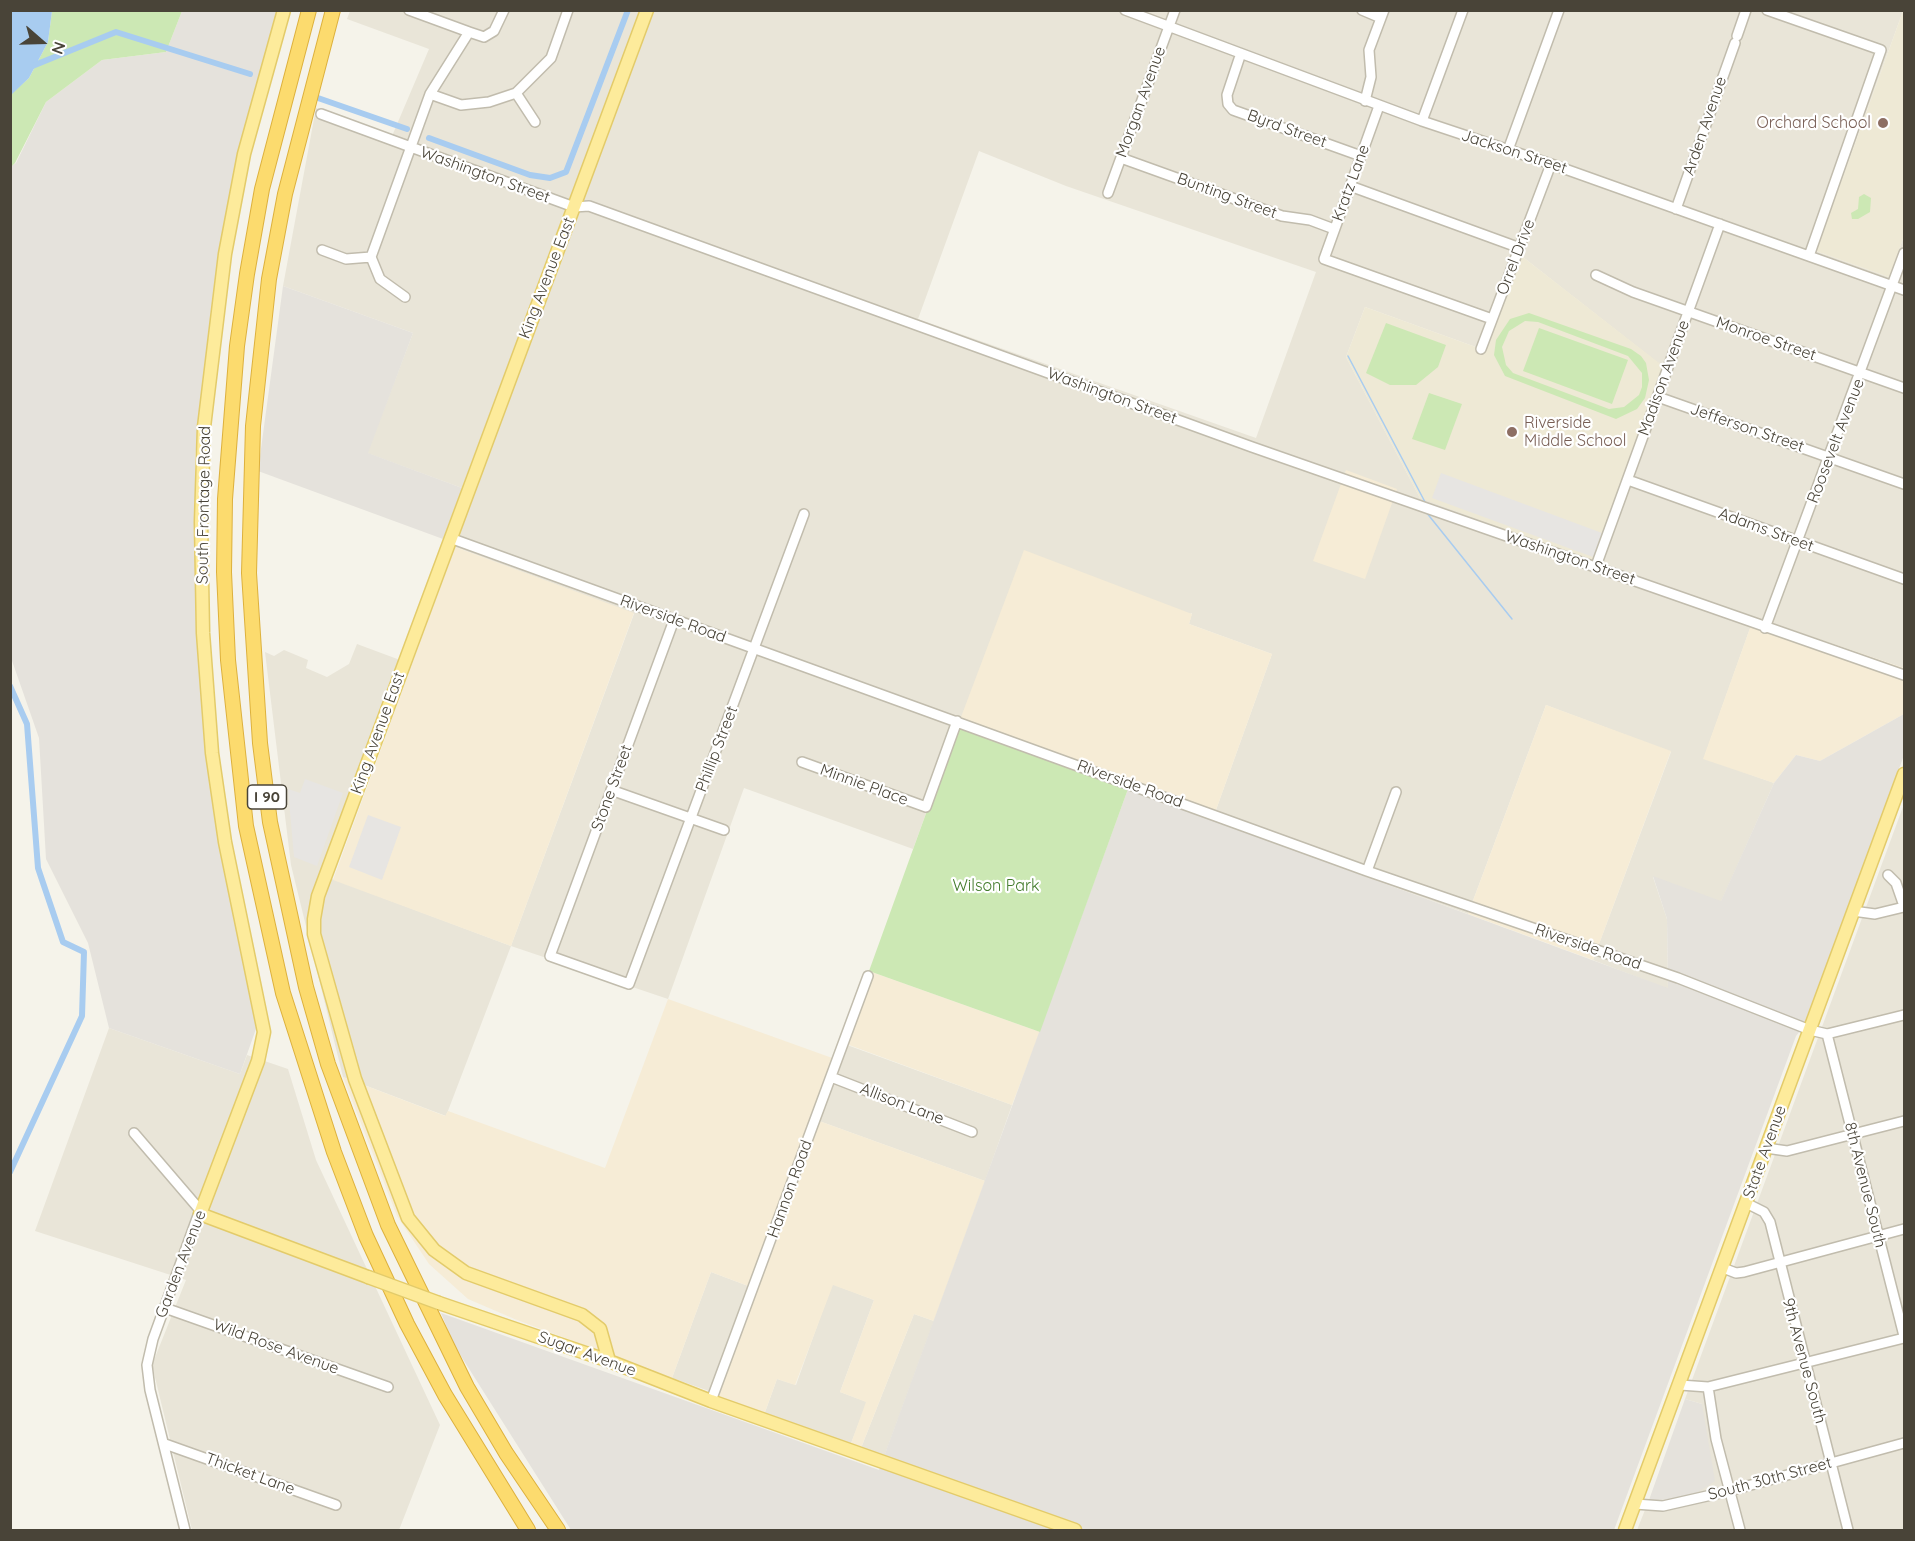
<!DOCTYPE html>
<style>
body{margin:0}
#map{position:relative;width:1915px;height:1541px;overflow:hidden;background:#f5f3ea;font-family:Quicksand,sans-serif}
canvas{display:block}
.frame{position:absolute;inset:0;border:12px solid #494438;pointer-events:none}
.north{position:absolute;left:12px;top:12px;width:60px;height:60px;-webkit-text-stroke:4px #fff;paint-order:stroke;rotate:110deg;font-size:16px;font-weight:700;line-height:24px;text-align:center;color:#494438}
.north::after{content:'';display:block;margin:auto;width:21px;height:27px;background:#494438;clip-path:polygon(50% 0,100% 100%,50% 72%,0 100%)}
</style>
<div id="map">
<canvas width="1915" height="1541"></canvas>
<div class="frame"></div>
<div class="north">N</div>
</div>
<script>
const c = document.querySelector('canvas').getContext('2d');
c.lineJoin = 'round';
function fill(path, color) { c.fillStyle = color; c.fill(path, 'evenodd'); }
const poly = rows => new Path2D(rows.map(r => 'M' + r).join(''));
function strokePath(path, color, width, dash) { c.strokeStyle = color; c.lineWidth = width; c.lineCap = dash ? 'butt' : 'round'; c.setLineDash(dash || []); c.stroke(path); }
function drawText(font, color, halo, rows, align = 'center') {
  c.font = font + ' Quicksand,sans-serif'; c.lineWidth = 4.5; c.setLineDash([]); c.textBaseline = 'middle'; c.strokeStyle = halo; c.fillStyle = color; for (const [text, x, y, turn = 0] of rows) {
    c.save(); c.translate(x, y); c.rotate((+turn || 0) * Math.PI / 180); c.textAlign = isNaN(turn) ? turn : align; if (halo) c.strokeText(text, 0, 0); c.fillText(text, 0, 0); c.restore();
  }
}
const residential = poly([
 [350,11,640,11,462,488,367,453,413,333,283,286,316,108,392,136,429,49,347,19],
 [651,11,1903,11,1816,251,1889,277,1904,236,1904,668,1754,617,1704,758,1774,783,1721,902,1653,877,1667,919,1668,989,1593,960,1671,752,1546,705,1468,914,1212,821,1272,654,1189,624,1192,613,958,725,913,849,744,788,668,999,511,946,446,1116,343,1077,291,865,265,652,274,656,284,650,308,660,306,668,327,677,349,664,357,644,400,660,322,875,511,946,634,614,455,547],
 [979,151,1066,186,1316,272,1256,438,918,319],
 [1519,254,1663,367,1420,498,1346,357,1365,307,1484,350],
 [1904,804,1904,1530,1637,1530,1649,1500,1687,1499,1702,1404,1685,1399],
 [109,1028,240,1074,247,1055,288,1069,316,1160,440,1425,399,1530,192,1530,152,1365,186,1280,35,1231],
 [847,1045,1012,1105,985,1181,819,1121],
 [711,1272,751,1287,712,1392,672,1378],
 [832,1284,874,1300,840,1392,867,1402,850,1446,764,1415,777,1379,796,1385],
 [914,1314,934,1321,884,1457,861,1448]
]);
const commercial = poly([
 [1346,470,1397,489,1365,579,1313,561],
 [455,547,634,613,511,946,333,880],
 [1024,550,1192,614,1189,624,1272,654,1212,821,958,725],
 [1754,617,1904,668,1904,714,1820,761,1796,755,1774,783,1703,759],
 [1546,705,1671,751,1593,960,1468,914],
 [869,971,1040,1032,1012,1105,841,1042],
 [668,999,835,1059,751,1287,711,1272,672,1378,517,1320,468,1299,429,1264,397,1216,343,1077,445,1116,448,1111,605,1168],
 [819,1121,985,1181,934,1321,914,1314,861,1448,850,1446,866,1402,840,1392,874,1300,833,1285,795,1385,777,1379,764,1415,718,1398]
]);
const industrial = poly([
 [182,11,279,11,260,74,229,203,212,309,195,458,195,576,204,730,216,827,257,1026,240,1074,109,1028,88,943,46,859,39,738,10,655,10,167,16,163,46,102,102,60,166,52],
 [283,286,413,333,368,453,462,488,443,539,258,471],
 [1904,714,1904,755,1810,1019,1796,1036,1614,1530,571,1530,454,1345,441,1313,879,1470,1128,789,1668,988,1667,919,1653,876,1721,901,1774,783,1796,755,1820,761],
 [1685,1399,1702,1404,1715,1481,1687,1499,1649,1500]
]);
const education = poly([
 [1903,11,1904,236,1889,277,1816,251],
 [1519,254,1663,366,1592,561,1420,498,1346,357,1365,307,1484,350]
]);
const green = poly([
 [52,11,182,11,166,52,102,60,46,102,15,163,11,167,10,95,29,78,48,42],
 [1864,194,1871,198,1870,212,1858,219,1852,219,1851,213,1858,209,1859,197],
 [1529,313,1631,349,1641,356,1646,363,1649,380,1645,398,1637,409,1616,419,1505,376,1494,355,1496,340,1510,319],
 [1525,321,1538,322,1628,356,1642,373,1642,387,1639,395,1624,407,1609,409,1513,373,1506,365,1502,347,1509,331],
 [1386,323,1446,345,1438,367,1416,385,1390,385,1366,373],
 [1539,328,1628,360,1612,404,1523,371],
 [1429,393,1462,404,1445,450,1412,439],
 [958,725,1128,789,1040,1032,869,971]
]);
const parking = poly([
 [1441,473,1602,533,1593,557,1432,498],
 [305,779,343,793,317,866,294,857,288,789,300,793],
 [368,815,401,827,382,880,349,867]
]);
const water = poly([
 [11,10,52,11,48,42,29,78,11,95]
]);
const stream = poly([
 [1348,356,1425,502],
 [1426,512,1512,619]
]);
const canal = poly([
 [30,67,116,32,250,74],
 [318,98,407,129],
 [429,138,530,175,550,178,566,172,628,10],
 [10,686,27,724,38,868,63,942,84,952,82,1016,10,1172]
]);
const minor = poly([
 [409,10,469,32],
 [1125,10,1422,121,1551,164,1904,290],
 [1362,10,1381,18],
 [1767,10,1881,50,1809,256],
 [1737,36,1746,10],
 [1240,56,1227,95,1228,104,1233,110,1361,156],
 [516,93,535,122],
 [430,94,461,105,489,102,516,93,551,58,568,10],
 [1365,101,1371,77,1369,50,1384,10],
 [1379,106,1324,259,1492,319],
 [321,114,574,207,589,206,1252,447,1904,675],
 [1422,121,1463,10],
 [1508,150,1559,10],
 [1121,158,1282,216,1310,220,1334,229],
 [1350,186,1520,248],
 [1108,193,1175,10],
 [1676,209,1735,43],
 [322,250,346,259,371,257,430,94,469,32,484,37,494,31,504,10],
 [371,257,380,279,405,297],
 [1596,275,1633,292,1904,388],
 [1481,349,1551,164],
 [1658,397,1904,484],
 [1628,480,1904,579],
 [450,538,1367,871,1678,978,1810,1030,1827,1034,1904,1015],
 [1596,566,1720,224],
 [674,620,550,956,629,984,804,514],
 [1765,628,1904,253],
 [802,762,926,807,957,721],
 [611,790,724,830],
 [1367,871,1396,792],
 [1888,875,1896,883,1904,906],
 [1853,911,1875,914,1904,907],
 [1827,1034,1904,1336],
 [831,1077,972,1132],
 [134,1133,200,1210,153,1339,147,1365,150,1390,185,1530],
 [1766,1148,1787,1151,1904,1121],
 [1746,1203,1764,1212,1770,1222,1848,1530],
 [1723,1268,1736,1273,1744,1272,1904,1229],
 [165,1308,388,1387],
 [1680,1385,1708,1387,1904,1338],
 [1708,1387,1716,1439,1740,1530],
 [711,1401,868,976],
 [165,1444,336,1505],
 [1635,1504,1663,1506,1729,1491,1904,1443]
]);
const major = poly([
 [284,10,244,154,225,254,204,427,201,522,203,633,212,753,225,842,264,1032,258,1061,200,1214,368,1277],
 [439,1303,609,1361,711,1401,1075,1530],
 [609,1361,600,1329,582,1315,466,1273,434,1250,408,1218,355,1079,314,934,314,919,318,896,647,10],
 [1625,1530,1904,774]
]);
const highway = poly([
 [309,10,262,189,247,274,237,346,225,499,224,572,228,660,246,826,283,993,334,1152,366,1236,407,1324,445,1395,528,1530],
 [333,10,285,194,269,279,253,426,249,573,260,743,270,822,306,987,328,1064,388,1225,467,1387,506,1453,558,1530]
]);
const majorBridge = poly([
 [368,1277,439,1303]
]);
const markers = [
 [1883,123,6,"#8d6e63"],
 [1512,432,6,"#8d6e63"]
];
const shields = [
 [267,797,39]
];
const shieldNames = [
 ["I 90",267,797]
];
const streetNames = [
 ["Morgan Avenue",1141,102,-70],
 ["Arden Avenue",1705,126,-71],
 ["Byrd Street",1287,129,20],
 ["Jackson Street",1514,152,18],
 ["Washington Street",485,175,20],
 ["Kratz Lane",1351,183,-70],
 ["Bunting Street",1227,196,20],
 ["Orrel Drive",1516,257,-69],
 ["King Avenue East",547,278,-69],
 ["Monroe Street",1766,339,19],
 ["Madison Avenue",1664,378,-70],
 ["Washington Street",1112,396,20],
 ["Jefferson Street",1747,428,19],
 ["Roosevelt Avenue",1836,441,-69],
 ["South Frontage Road",204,505,-89],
 ["Adams Street",1766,530,20],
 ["Washington Street",1570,558,19],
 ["Riverside Road",673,619,20],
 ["King Avenue East",378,733,-70],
 ["Phillip Street",717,749,-69],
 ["Riverside Road",1130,784,20],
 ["Minnie Place",864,785,20],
 ["Stone Street",612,788,-70],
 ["Riverside Road",1588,947,19],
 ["Allison Lane",902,1104,21],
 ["State Avenue",1765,1152,-70],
 ["8th Avenue South",1865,1185,76],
 ["Hannon Road",790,1189,-70],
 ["Garden Avenue",181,1264,-69],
 ["Wild Rose Avenue",276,1347,20],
 ["Sugar Avenue",587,1354,20],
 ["9th Avenue South",1804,1361,75],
 ["Thicket Lane",250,1474,20],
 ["South 30th Street",1770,1479,-15]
];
const educationNames = [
 ["Orchard School",1871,123],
 ["Riverside",1524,423,"left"],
 ["Middle School",1524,441,"left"]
];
const parkNames = [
 ["Wilson Park",996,886]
];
fill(residential, '#e9e5d8');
fill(commercial, '#f6ecd6');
fill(industrial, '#e5e2dc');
fill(education, '#eee9d5');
fill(green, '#cce8b4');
fill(parking, '#e7e5e2');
fill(water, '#a8ccf0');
strokePath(stream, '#a8ccf0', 1.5);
strokePath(canal, '#a8ccf0', 6);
strokePath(minor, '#c1bcad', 12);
strokePath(major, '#e3cb6a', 15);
strokePath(highway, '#ddb13d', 16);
strokePath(minor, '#fff', 9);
strokePath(major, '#fdeb9b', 12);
strokePath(highway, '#fcdb6e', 14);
strokePath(majorBridge, '#e3cb6a', 15, []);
strokePath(majorBridge, '#fdeb9b', 12);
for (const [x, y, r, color] of markers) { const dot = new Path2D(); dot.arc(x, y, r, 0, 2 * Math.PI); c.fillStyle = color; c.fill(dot); strokePath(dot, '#fff', 2); }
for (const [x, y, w] of shields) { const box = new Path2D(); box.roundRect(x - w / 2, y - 12, w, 24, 4.5); c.fillStyle = '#fff'; c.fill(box); strokePath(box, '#494438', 1.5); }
drawText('bold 15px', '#494438', null, shieldNames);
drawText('16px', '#494438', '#fff', streetNames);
drawText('16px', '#785e54', '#fff', educationNames, 'right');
drawText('16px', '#427b2b', '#fff', parkNames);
</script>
